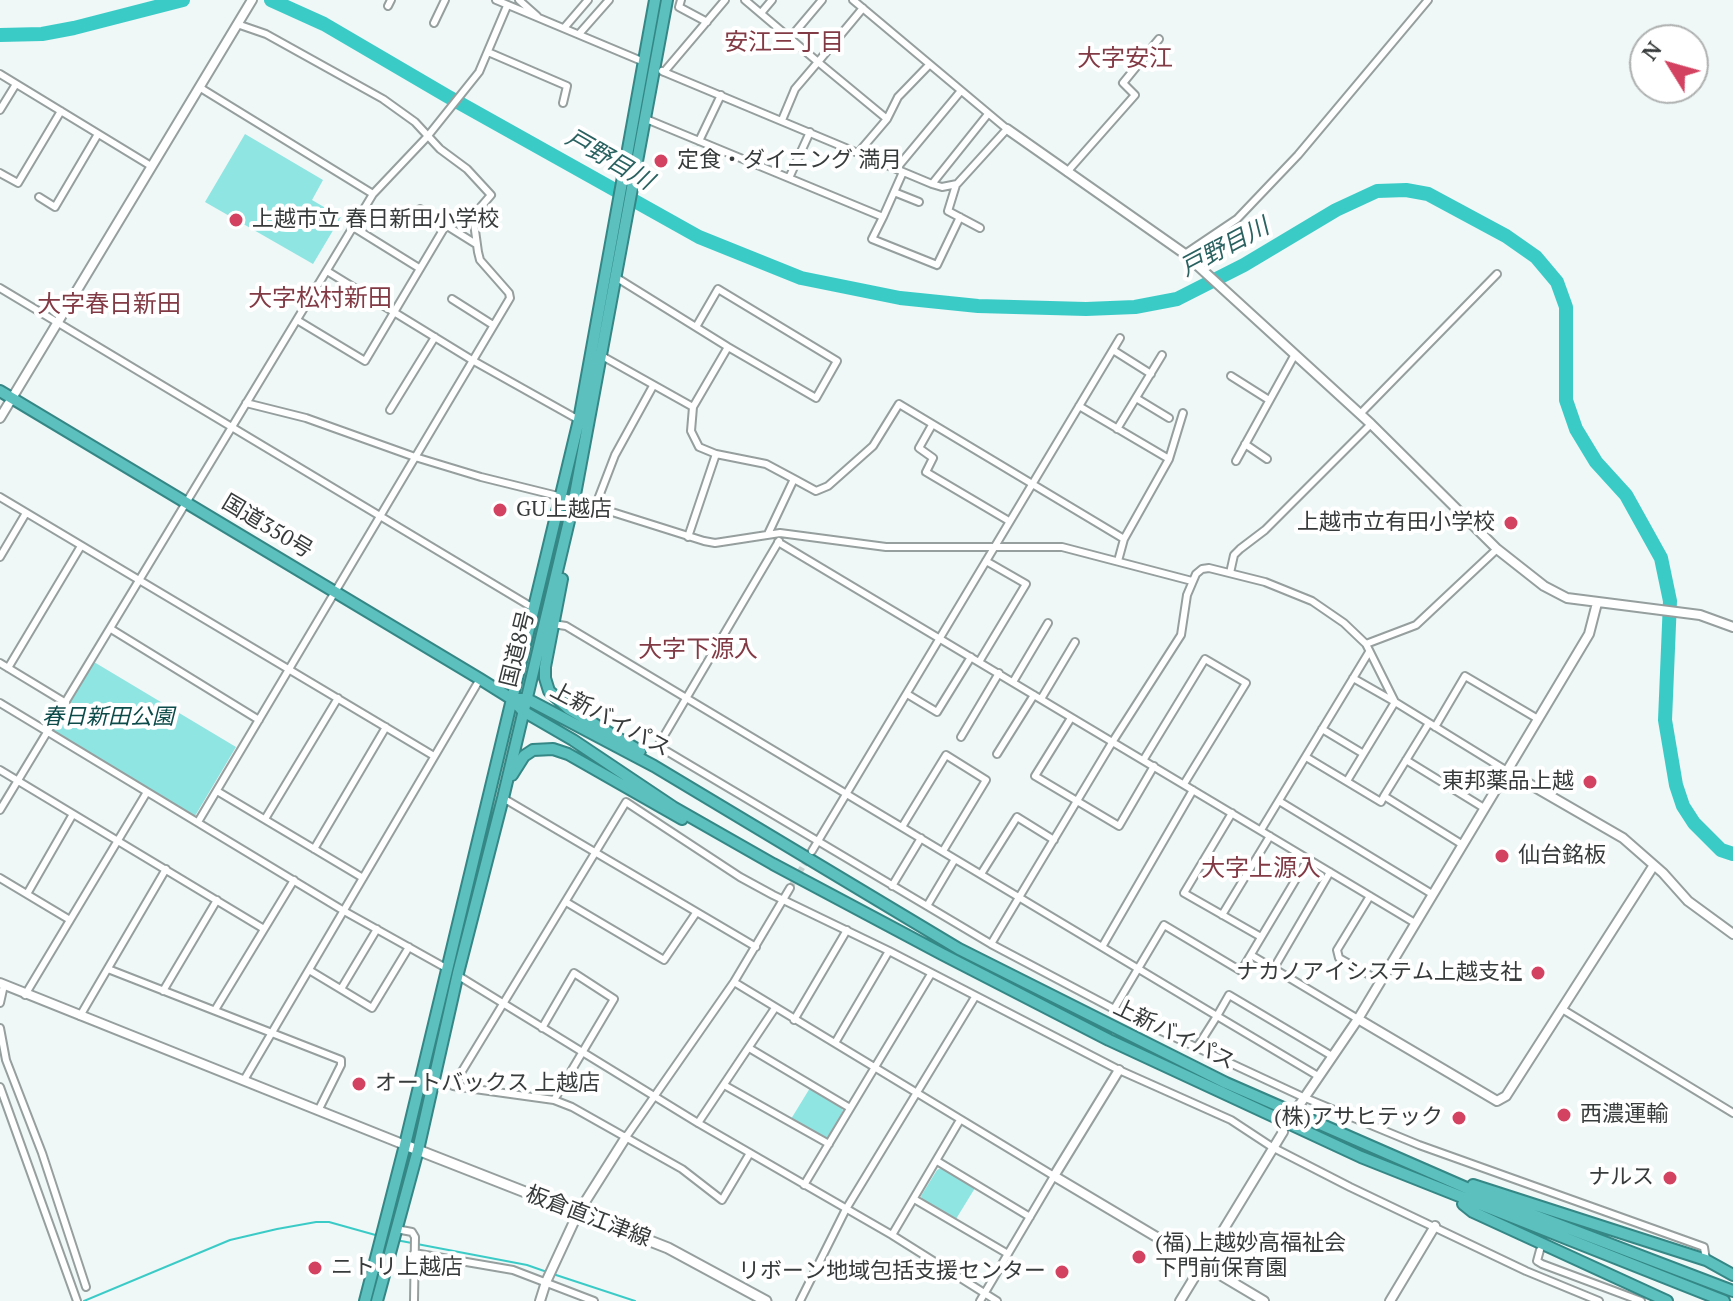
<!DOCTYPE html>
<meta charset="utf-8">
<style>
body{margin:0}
#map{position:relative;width:1733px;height:1301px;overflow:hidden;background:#eff7f7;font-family:"PT Serif",serif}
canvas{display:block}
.north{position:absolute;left:1629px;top:24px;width:80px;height:80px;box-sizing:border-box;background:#fff;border:2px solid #afb1b1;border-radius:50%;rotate:307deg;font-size:22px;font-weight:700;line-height:32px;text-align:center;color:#383b3b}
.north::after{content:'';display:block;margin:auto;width:28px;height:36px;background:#d34361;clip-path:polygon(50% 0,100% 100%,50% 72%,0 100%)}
</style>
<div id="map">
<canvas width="1733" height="1301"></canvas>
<div class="north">N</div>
</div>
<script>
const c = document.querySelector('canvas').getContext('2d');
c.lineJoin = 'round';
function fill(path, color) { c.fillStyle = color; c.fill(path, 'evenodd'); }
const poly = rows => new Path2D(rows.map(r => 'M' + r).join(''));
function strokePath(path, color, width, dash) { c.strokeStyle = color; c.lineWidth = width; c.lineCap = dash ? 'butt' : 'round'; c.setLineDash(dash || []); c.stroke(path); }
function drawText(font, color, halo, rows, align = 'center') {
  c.font = font + ' "PT Serif","Noto Sans JP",serif'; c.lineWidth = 8; c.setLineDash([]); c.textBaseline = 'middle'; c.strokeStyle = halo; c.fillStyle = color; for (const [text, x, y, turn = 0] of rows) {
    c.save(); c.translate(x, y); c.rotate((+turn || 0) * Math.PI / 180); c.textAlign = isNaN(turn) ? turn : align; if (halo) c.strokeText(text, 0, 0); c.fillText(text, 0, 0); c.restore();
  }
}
const green = poly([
 [245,134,323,180,312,200,341,217,313,264,205,202],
 [94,662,236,747,195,816,51,731],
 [810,1088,842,1108,843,1111,828,1139,791,1119],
 [941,1168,975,1188,956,1219,922,1200,921,1196,937,1170]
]);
const stream = poly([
 [396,1240,527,1265,547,1272],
 [553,1274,635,1301],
 [84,1301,230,1240,277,1229,316,1222,329,1222,379,1236]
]);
const river = poly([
 [271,0,324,24,447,96,699,237,801,278,900,298,978,306,1086,309,1135,307,1177,299,1244,265,1336,210,1377,191,1406,190,1428,194,1506,236,1536,257,1557,282,1566,307,1566,400,1576,429,1596,462,1626,495,1661,558,1670,601,1665,720,1676,785,1683,806,1694,823,1721,850,1733,854],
 [0,35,42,34,74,28,183,0]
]);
const minorTunnel = poly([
 [790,888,808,858]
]);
const minor = poly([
 [496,0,644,62],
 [519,0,537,16],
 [681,0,679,7,707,22],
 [745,0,818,62,795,89,782,120],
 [388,6,391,0],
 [761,13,772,0],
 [434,23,445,0],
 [564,28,588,0],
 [579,34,609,0],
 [790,38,822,0],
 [488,52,567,86,563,103],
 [662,71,664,72,725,0],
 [664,72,932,184,942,187,957,184,1007,129,853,0],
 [0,74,151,166],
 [199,87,373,194],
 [0,110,16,84],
 [646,119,883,217,903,172],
 [887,119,898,97,929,65],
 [699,141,721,95],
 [858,153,887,119,818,62,863,8],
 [896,169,960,92],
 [1067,172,1135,95,1123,83,1159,39],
 [0,173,18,183,61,111],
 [789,178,810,132],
 [932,184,988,114],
 [956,185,948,211,980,228],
 [894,192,919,202],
 [39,197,55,207,98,134],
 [420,209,476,244],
 [883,217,872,239,937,265,960,217],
 [353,227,419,268],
 [1185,254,1237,219,1298,155,1428,0],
 [327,271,472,360,579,420],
 [617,278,728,347,816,398,837,361,718,289,696,327],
 [0,288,535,609],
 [452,299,493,325],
 [297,320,365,361,446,225],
 [1113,350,1151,374],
 [602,356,693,407,728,347],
 [1231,376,1269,400],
 [1136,398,1169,418],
 [246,403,306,418,415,457,481,477,574,500,704,541,715,543,780,533,886,547,1062,547,1192,581],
 [1079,406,1169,459],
 [693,407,691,431,699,447,716,454,766,464,794,479],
 [390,410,435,337],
 [1360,414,1497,274],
 [932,425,919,448,933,458,926,472,1009,521],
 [1117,429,1162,355],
 [1245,444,1267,459],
 [1236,461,1294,356],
 [0,497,434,756],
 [595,507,615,455,653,386],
 [768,534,794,479,816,491,828,486,873,446,899,404,1124,539,1118,561],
 [688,537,716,454],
 [1124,539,1169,459,1183,413],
 [779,541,658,746,991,944],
 [778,542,1415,923],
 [0,557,26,513],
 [1230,573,1234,555,1240,549,1265,530,1371,424],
 [553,624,566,626,1102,947,1193,790],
 [111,629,259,720],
 [1366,644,1416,625,1497,549],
 [979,662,1026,584,986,561],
 [0,663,66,703],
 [8,668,81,546],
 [1013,682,1048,623],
 [907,694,937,712,971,657],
 [1041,699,1075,642],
 [0,703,344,911,446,968],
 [1071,718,1035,776,1119,826,1154,766],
 [1435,727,1465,676,1538,719],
 [1322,729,1362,753],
 [961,737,999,673],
 [997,754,1034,695],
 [1306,757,1381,802,1384,796,1463,845],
 [1144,759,1205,659,1246,683,1184,784],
 [1406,760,1484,808],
 [0,770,264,929],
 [1507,771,1395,702,1366,644,1344,623,1312,601,1265,582,1209,568,1202,569,1196,574,1187,595,1181,635,1113,741,991,944,1114,1009,1303,1097,1419,1145,1704,1247,1706,1260],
 [1347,781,1395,702,1353,678],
 [217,791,363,878],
 [1384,796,1429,723],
 [503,798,756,947],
 [1279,801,1432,894],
 [0,810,373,194,427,137,479,72,507,6],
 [1232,813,1184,893,1261,937],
 [265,819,338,698],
 [198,822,510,298,509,293,480,260,478,252,473,216,491,195,467,169,440,149,415,122,383,99,266,34,237,24],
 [902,827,946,755,986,780,943,851],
 [1261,830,1369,652],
 [314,849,386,727],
 [812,851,1120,338],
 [981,874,1017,817,1054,840],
 [0,878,70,920],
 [892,886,921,838],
 [27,894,73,814],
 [1370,896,1337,950,1339,958,1380,981],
 [566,902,664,960,696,913],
 [927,906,955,859],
 [1222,915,1270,836],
 [1102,947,1217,1016,1196,1049],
 [1251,955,1358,1019],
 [1274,968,1330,872],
 [108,969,341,1060,341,1065,319,1109],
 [309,970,372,1008,409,947],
 [457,975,698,1123,892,1235,997,1301],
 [734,982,1054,1176,980,1301],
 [341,989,377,929],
 [163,991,217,900],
 [25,995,147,792],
 [0,1003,4,985],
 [1114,1009,1164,925,1241,971,1308,859],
 [1562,1009,1733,1113],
 [215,1010,294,880],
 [80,1016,166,869],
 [794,1020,847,930],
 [0,1028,6,1060,42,1153,86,1287],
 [542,1028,574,973,614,999,554,1100],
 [835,1043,889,951],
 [749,1048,850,1108],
 [1318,1076,1217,1016,1229,995,1332,1056],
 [244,1080,480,679],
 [724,1085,829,1144],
 [0,1087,77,1301],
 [698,1123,775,1008],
 [626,1137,734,982,790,888],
 [750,1153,722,1200,682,1169,572,1107,554,1100,453,1086,626,802,740,877,773,895,889,951,1119,1070,1231,1120,1272,1147,1350,1187,1526,1271,1599,1301],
 [937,1161,1030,1217],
 [804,1185,931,974],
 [914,1199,1008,1254],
 [396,1229,412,1232,415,1237,414,1301],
 [892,1235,960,1120],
 [1540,1250,1537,1261,1542,1264,1641,1301],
 [414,1253,513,1270,594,1301],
 [800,1301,846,1209,975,997]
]);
const tertiary = poly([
 [1007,129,1185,254,1371,424,1497,549,1544,586,1567,598,1700,615,1733,627],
 [0,418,252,0],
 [1507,771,1623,838,1663,873,1688,901,1733,934],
 [0,983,405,1145],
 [1358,1019,1497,1101,1506,1096,1654,865],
 [1119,1070,1054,1176,1264,1301],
 [1298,1107,1358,1019,1507,771,1589,634,1597,603],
 [540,1301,546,1282,578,1213,626,1137],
 [1180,1301,1283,1132],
 [1390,1301,1435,1226]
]);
const secondary = poly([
 [405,1145,668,1248,766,1301]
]);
const trunk = poly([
 [0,391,480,679,512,699,523,711,573,740,673,807,773,864,942,954,1109,1040,1361,1157,1724,1301],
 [562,579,545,667,545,678,549,691,569,709,640,751],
 [512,699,527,699,654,766,959,949,1226,1083,1494,1200,1733,1291],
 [512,775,524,756,533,750,553,749,568,754,682,819],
 [1473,1185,1706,1260,1733,1275],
 [1463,1204,1473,1212,1667,1301],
 [365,1301,405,1145,579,420,655,0],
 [377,1301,418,1150,458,973,503,798,574,500,667,0]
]);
const markers = [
 [661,161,8,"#d34361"],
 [236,220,8,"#d34361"],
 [500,510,8,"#d34361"],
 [1511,523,8,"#d34361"],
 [1590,782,8,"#d34361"],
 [1502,856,8,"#d34361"],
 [1538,973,8,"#d34361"],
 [359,1084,8,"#d34361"],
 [1564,1115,8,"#d34361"],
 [1459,1118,8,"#d34361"],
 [1670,1178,8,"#d34361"],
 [1139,1257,8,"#d34361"],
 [315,1268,8,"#d34361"],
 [1062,1272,8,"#d34361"]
];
const poiNames = [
 ["定食・ダイニング 満月",677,161],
 ["上越市立 春日新田小学校",252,220],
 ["GU上越店",516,510],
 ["上越市立有田小学校",1495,523,"right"],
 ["東邦薬品上越",1574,782,"right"],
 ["仙台銘板",1518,856],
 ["ナカノアイシステム上越支社",1522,973,"right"],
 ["オートバックス 上越店",375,1084],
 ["西濃運輸",1580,1115],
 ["(株)アサヒテック",1443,1118,"right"],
 ["ナルス",1654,1178,"right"],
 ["(福)上越妙高福祉会",1155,1244],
 ["下門前保育園",1155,1269],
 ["ニトリ上越店",331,1268],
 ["リボーン地域包括支援センター",1046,1272,"right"]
];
const streetNames = [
 ["国道350号",267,527,31],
 ["国道8号",518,649,-76],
 ["上新バイパス",610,720,28],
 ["上新バイパス",1174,1035,26],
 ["板倉直江津線",588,1217,21]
];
const parkNames = [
 ["春日新田公園",108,718]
];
const neighbourhoodNames = [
 ["安江三丁目",784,43],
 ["大字安江",1125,59],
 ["大字松村新田",320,299],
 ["大字春日新田",109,305],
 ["大字下源入",698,650],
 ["大字上源入",1261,869]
];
const waterNames = [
 ["戸野目川",609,160,30],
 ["戸野目川",1225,248,-28]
];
fill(green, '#8fe5e2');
strokePath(stream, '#3bcbc7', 2);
strokePath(river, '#3bcbc7', 14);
strokePath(minorTunnel, '#cad1d1', 6, [6, 3]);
strokePath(minor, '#969e9e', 10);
strokePath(tertiary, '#969e9e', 12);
strokePath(secondary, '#969e9e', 13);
strokePath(trunk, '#348785', 14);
strokePath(minor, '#fff', 6);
strokePath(tertiary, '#fff', 8);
strokePath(secondary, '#fff', 9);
strokePath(trunk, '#5bc0be', 10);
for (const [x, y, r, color] of markers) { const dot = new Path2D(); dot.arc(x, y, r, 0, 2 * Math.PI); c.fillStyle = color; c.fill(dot); strokePath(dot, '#fff', 3); }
drawText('22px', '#383b3b', '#fff', poiNames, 'left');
drawText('22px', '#383b3b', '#fff', streetNames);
drawText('italic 22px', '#0c4b49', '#fff', parkNames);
drawText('24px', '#823a45', '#fff', neighbourhoodNames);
drawText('italic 24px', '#2a6261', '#fff', waterNames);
</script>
